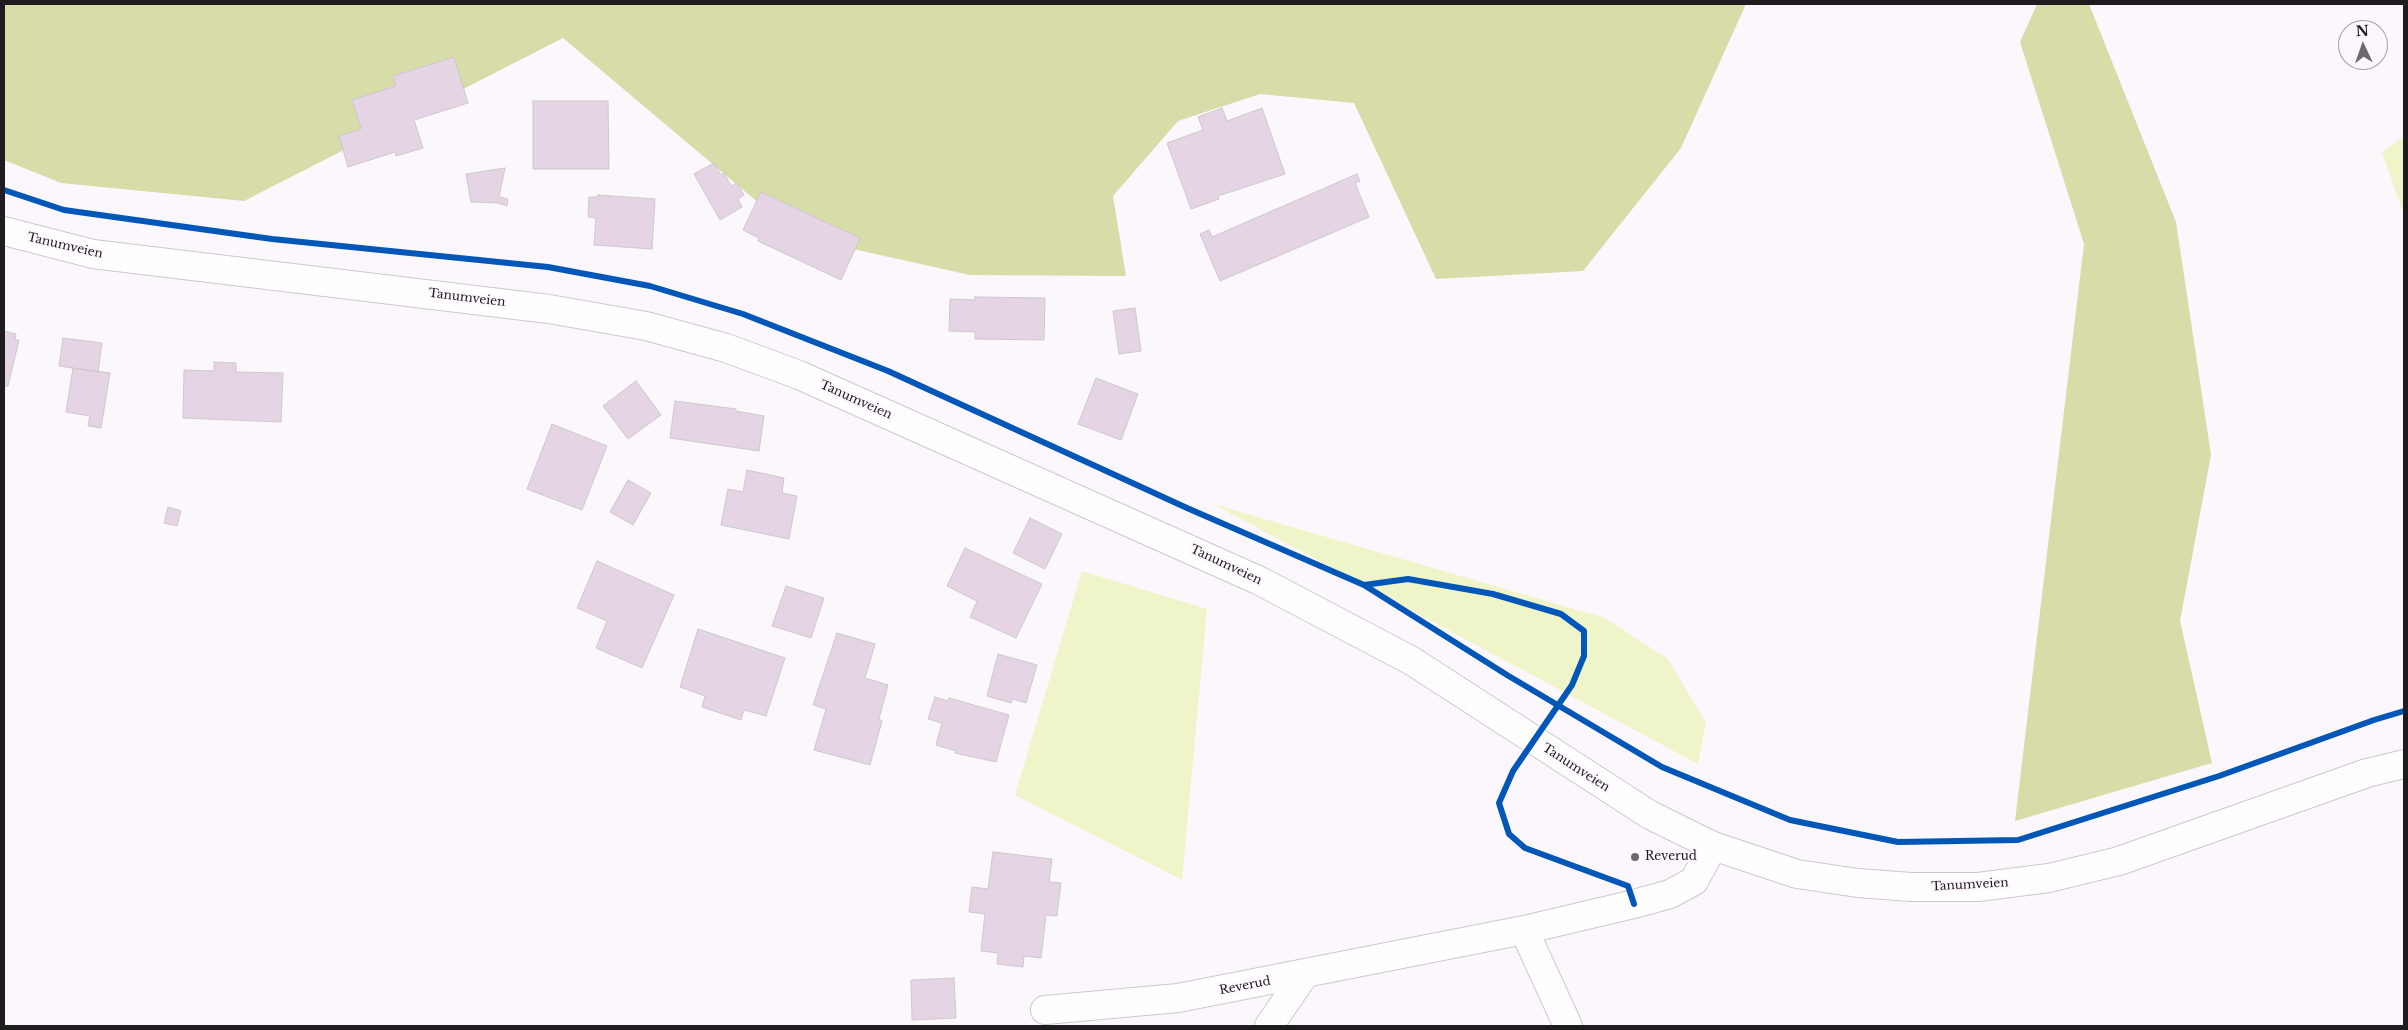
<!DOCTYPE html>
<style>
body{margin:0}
#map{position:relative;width:2408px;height:1030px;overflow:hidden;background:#fcf7fc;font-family:"Libre Baskerville",serif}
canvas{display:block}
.frame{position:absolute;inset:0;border:5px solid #1e1c1e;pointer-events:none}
.north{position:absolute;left:2338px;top:20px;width:50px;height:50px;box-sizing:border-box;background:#fdf6fd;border:1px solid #a49fa4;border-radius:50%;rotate:357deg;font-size:14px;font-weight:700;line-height:20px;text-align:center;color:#1e1c1e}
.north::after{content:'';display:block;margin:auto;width:18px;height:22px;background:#6c696c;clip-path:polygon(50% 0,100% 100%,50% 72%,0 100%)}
</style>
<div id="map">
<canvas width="2408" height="1030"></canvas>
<div class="frame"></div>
<div class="north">N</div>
</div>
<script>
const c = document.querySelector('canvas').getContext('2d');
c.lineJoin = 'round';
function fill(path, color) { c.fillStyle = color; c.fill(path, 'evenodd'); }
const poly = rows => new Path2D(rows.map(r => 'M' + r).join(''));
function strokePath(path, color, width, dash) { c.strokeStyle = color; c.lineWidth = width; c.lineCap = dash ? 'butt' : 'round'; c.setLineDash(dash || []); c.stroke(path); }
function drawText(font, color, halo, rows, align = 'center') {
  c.font = font + ' "Libre Baskerville",serif'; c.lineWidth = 4.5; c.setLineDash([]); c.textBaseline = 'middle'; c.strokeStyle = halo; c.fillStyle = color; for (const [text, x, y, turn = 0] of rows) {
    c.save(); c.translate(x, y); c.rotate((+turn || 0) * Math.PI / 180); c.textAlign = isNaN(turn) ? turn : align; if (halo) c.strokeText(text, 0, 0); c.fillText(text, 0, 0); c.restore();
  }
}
const green = poly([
 [2404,136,2404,215,2382,152],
 [1213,504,1605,618,1668,659,1706,723,1698,764],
 [1082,571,1207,609,1182,880,1015,795]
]);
const forest = poly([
 [4,4,1746,4,1681,148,1583,271,1436,279,1354,103,1260,94,1178,121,1113,196,1126,276,970,275,799,237,563,38,244,201,61,183,4,160],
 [2037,4,2089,4,2176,222,2211,455,2180,621,2212,763,2015,821,2084,244,2020,42]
]);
const building = poly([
 [454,57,468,103,414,120,423,148,396,156,395,152,348,167,339,136,361,129,352,100,396,86,393,76,454,57],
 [533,101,608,101,609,169,533,169,533,101],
 [1222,108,1227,121,1262,108,1285,174,1218,196,1219,199,1191,209,1167,143,1203,130,1198,117,1222,108],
 [714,163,721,175,724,173,731,186,737,183,744,195,738,199,742,207,720,220,694,174,714,163],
 [505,168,499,197,508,199,507,206,498,203,471,202,466,174,505,168],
 [1357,174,1360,181,1355,183,1369,217,1220,281,1200,234,1209,230,1212,237,1357,174],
 [761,192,860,238,841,280,758,241,759,238,743,230,761,192],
 [598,195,655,199,652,249,594,245,596,218,588,217,589,197,597,197,598,195],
 [975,297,1045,298,1044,340,975,339,975,332,949,331,950,299,975,300,975,297],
 [1135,308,1141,351,1119,354,1113,311,1135,308],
 [4,331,16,334,15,340,19,340,8,386,5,386,4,390,4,331],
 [63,338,102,343,98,372,59,366,63,338],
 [214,362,236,363,236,372,283,373,281,422,183,418,184,370,214,371,214,362],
 [73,368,110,373,101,428,88,426,90,416,66,412,73,368],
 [1096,378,1138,394,1121,440,1078,424,1096,378],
 [636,381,661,415,628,439,603,406,636,381],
 [675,401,736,409,736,411,764,416,759,451,670,438,675,401],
 [552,424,607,446,582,510,527,489,552,424],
 [747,470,784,478,782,493,797,496,789,539,721,525,728,489,743,492,747,470],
 [628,480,651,493,633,525,610,512,628,480],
 [168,507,181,511,177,526,164,523,168,507],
 [1030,518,1062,534,1045,569,1013,553,1030,518],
 [965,548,1042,584,1016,638,970,617,977,601,947,586,965,548],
 [597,561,674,595,642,668,596,648,607,621,577,608,597,561],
 [786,586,824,598,811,638,772,626,786,586],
 [698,629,785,658,766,716,744,710,741,720,702,707,705,696,680,687,698,629],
 [837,633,875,644,865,678,888,685,879,719,882,721,870,765,814,750,826,709,813,705,837,633],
 [998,654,1037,665,1026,703,1013,699,1011,703,987,696,998,654],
 [935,697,948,701,949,698,1009,715,996,762,955,753,956,751,936,745,942,723,928,719,935,697],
 [993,852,1052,859,1049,882,1061,883,1057,916,1046,915,1041,958,1024,956,1023,967,997,964,998,953,981,951,985,914,969,912,972,887,988,889,993,852],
 [954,978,956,1018,912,1020,911,980,954,978]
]);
const minor = poly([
 [1524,930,1568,1026],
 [1045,1010,1178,998,1524,930,1634,904,1670,894,1694,881,1713,846],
 [1269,1026,1304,975]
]);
const major = poly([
 [4,231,93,254,549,309,646,326,726,348,799,375,1260,581,1412,661,1650,815,1713,846,1797,874,1858,883,1911,887,1978,887,2049,878,2119,861,2367,773,2404,764]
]);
const cycleway = poly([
 [4,190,64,210,272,239,548,267,650,286,743,314,888,371,1187,508,1364,585,1507,675,1662,767,1790,820,1898,842,2018,840,2219,776,2374,720,2404,711],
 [1364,585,1408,579,1493,594,1561,614,1584,631,1584,656,1572,685,1513,771,1499,803,1509,834,1525,848,1628,886,1634,904]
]);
const markers = [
 [1635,857,5,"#6c696c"]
];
const streetNames = [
 ["Tanumveien",65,246,13],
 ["Tanumveien",467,298,7],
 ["Tanumveien",856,400,24],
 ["Tanumveien",1226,565,25],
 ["Tanumveien",1576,768,33],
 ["Tanumveien",1970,885,-3],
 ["Reverud",1245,986,-11]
];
const poiNames = [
 ["Reverud",1645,857]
];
fill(green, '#f0f5c9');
fill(forest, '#d7dca9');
fill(building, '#e4d4e4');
strokePath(building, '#ccc8cc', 1);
strokePath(minor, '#ccc9cc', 30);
strokePath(major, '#ccc9cc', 30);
strokePath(minor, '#fffeff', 28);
strokePath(major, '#fffeff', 28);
strokePath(cycleway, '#0057b8', 6);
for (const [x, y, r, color] of markers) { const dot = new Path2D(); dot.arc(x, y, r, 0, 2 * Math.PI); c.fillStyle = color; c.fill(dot); strokePath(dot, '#fdf6fd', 2); }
drawText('12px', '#1e1c1e', '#fdf6fd', streetNames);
drawText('12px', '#1e1c1e', '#fdf6fd', poiNames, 'left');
</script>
